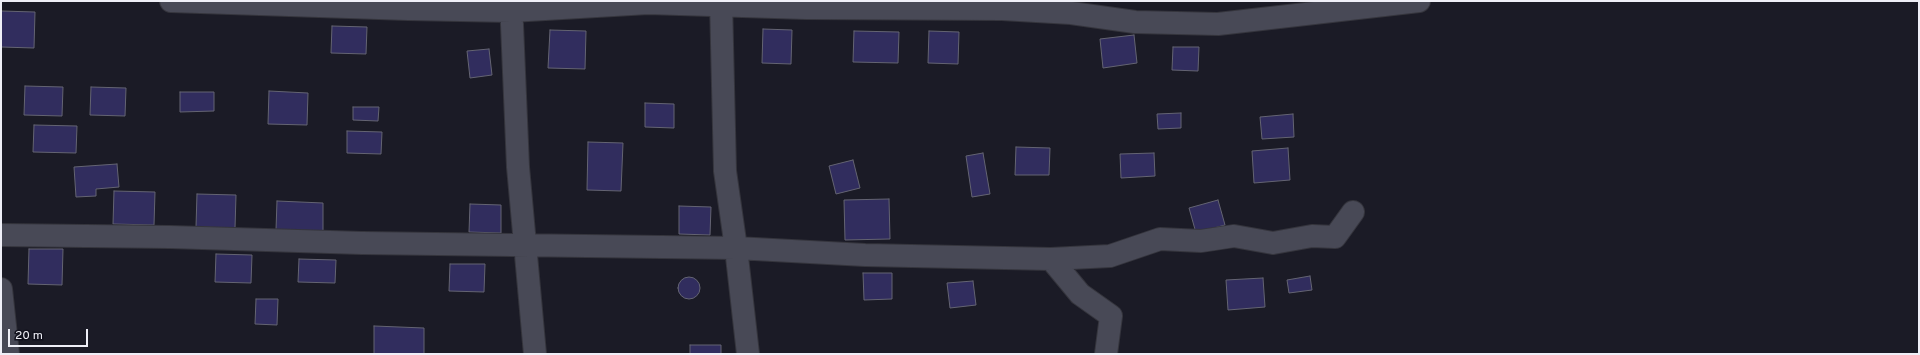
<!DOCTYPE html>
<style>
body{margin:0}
#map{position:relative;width:1920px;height:355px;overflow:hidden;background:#1b1b26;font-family:Overpass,sans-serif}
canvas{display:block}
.frame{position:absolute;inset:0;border:2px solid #efeff7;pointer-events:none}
.scale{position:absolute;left:8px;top:329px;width:80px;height:18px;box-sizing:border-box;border:2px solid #efeff7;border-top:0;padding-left:5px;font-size:12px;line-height:14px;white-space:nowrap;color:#efeff7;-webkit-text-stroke:3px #12121d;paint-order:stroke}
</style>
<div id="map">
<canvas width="1920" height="355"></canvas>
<div class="frame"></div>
<div class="scale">20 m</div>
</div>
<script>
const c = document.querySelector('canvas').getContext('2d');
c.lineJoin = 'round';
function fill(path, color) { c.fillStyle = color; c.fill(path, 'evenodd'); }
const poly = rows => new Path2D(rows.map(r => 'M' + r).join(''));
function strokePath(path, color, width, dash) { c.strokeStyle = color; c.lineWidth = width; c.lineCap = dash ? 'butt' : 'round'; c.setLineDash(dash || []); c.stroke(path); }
const building = poly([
 [1,11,35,12,34,48,1,47,1,11],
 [332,26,367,27,366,54,331,53,332,26],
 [763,29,792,30,791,64,762,63,763,29],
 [550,30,586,31,585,69,548,68,550,30],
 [854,31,899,32,898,63,853,62,854,31],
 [929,31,959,32,958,64,928,63,929,31],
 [1134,35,1137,63,1103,68,1100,39,1134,35],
 [1173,47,1199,47,1198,71,1172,70,1173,47],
 [489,49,492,75,470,78,467,51,489,49],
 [25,86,63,87,62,116,24,115,25,86],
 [91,87,126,88,125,116,90,115,91,87],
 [269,91,308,93,307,125,268,124,269,91],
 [180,92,214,92,214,111,180,112,180,92],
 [645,103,674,104,674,128,645,127,645,103],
 [353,107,379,107,378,121,353,120,353,107],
 [1181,113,1181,128,1158,129,1157,114,1181,113],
 [1293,114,1294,137,1262,139,1260,117,1293,114],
 [34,125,77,126,76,153,33,152,34,125],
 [347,131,382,132,381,154,347,153,347,131],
 [588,142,623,143,621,191,587,190,588,142],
 [1016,147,1050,148,1049,175,1015,175,1016,147],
 [1288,148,1290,180,1254,183,1252,151,1288,148],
 [983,153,990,194,972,197,966,156,983,153],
 [1154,153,1155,176,1121,178,1120,154,1154,153],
 [853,160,860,188,836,194,829,166,853,160],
 [117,164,119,187,96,189,96,196,76,197,74,167,117,164],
 [114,191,155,192,154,225,113,224,114,191],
 [197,194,236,195,235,228,196,227,197,194],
 [889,199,890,239,845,240,844,200,889,199],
 [1218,200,1225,225,1196,233,1189,208,1218,200],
 [277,201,323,203,323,231,276,230,277,201],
 [470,204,501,205,501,233,469,232,470,204],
 [679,206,711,207,710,235,679,234,679,206],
 [29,249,63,249,62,285,28,284,29,249],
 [216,254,252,255,251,283,215,282,216,254],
 [299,259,336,260,335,283,298,282,299,259],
 [450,264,485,264,484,292,449,291,450,264],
 [863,273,892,273,892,299,864,300,863,273],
 [1310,276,1312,290,1289,293,1287,280,1310,276],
 '678 288a11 11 0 1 1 22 0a11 11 0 1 1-22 0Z',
 [1263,278,1265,307,1228,310,1226,280,1263,278],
 [973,281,976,305,950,308,947,283,973,281],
 [256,299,278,299,277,325,255,324,256,299],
 [374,326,424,328,424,354,374,354,374,326],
 [690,345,721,345,721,354,690,354,690,345]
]);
const street = poly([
 [171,1,408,9,511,11,648,3,806,8,1002,9,1071,13,1135,22,1218,24,1419,1],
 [511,1,518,167,535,354],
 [721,1,725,171,736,248,748,354],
 [1,235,170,237,362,243,736,248,865,255,1051,259,1110,256,1160,239,1201,241,1234,236,1273,243,1312,236,1335,237,1353,212],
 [1051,259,1080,294,1111,316,1106,354],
 [1,289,8,354]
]);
fill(building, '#312d5e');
strokePath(building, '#646472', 1);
strokePath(street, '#35353d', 24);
strokePath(street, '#484956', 22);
</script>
